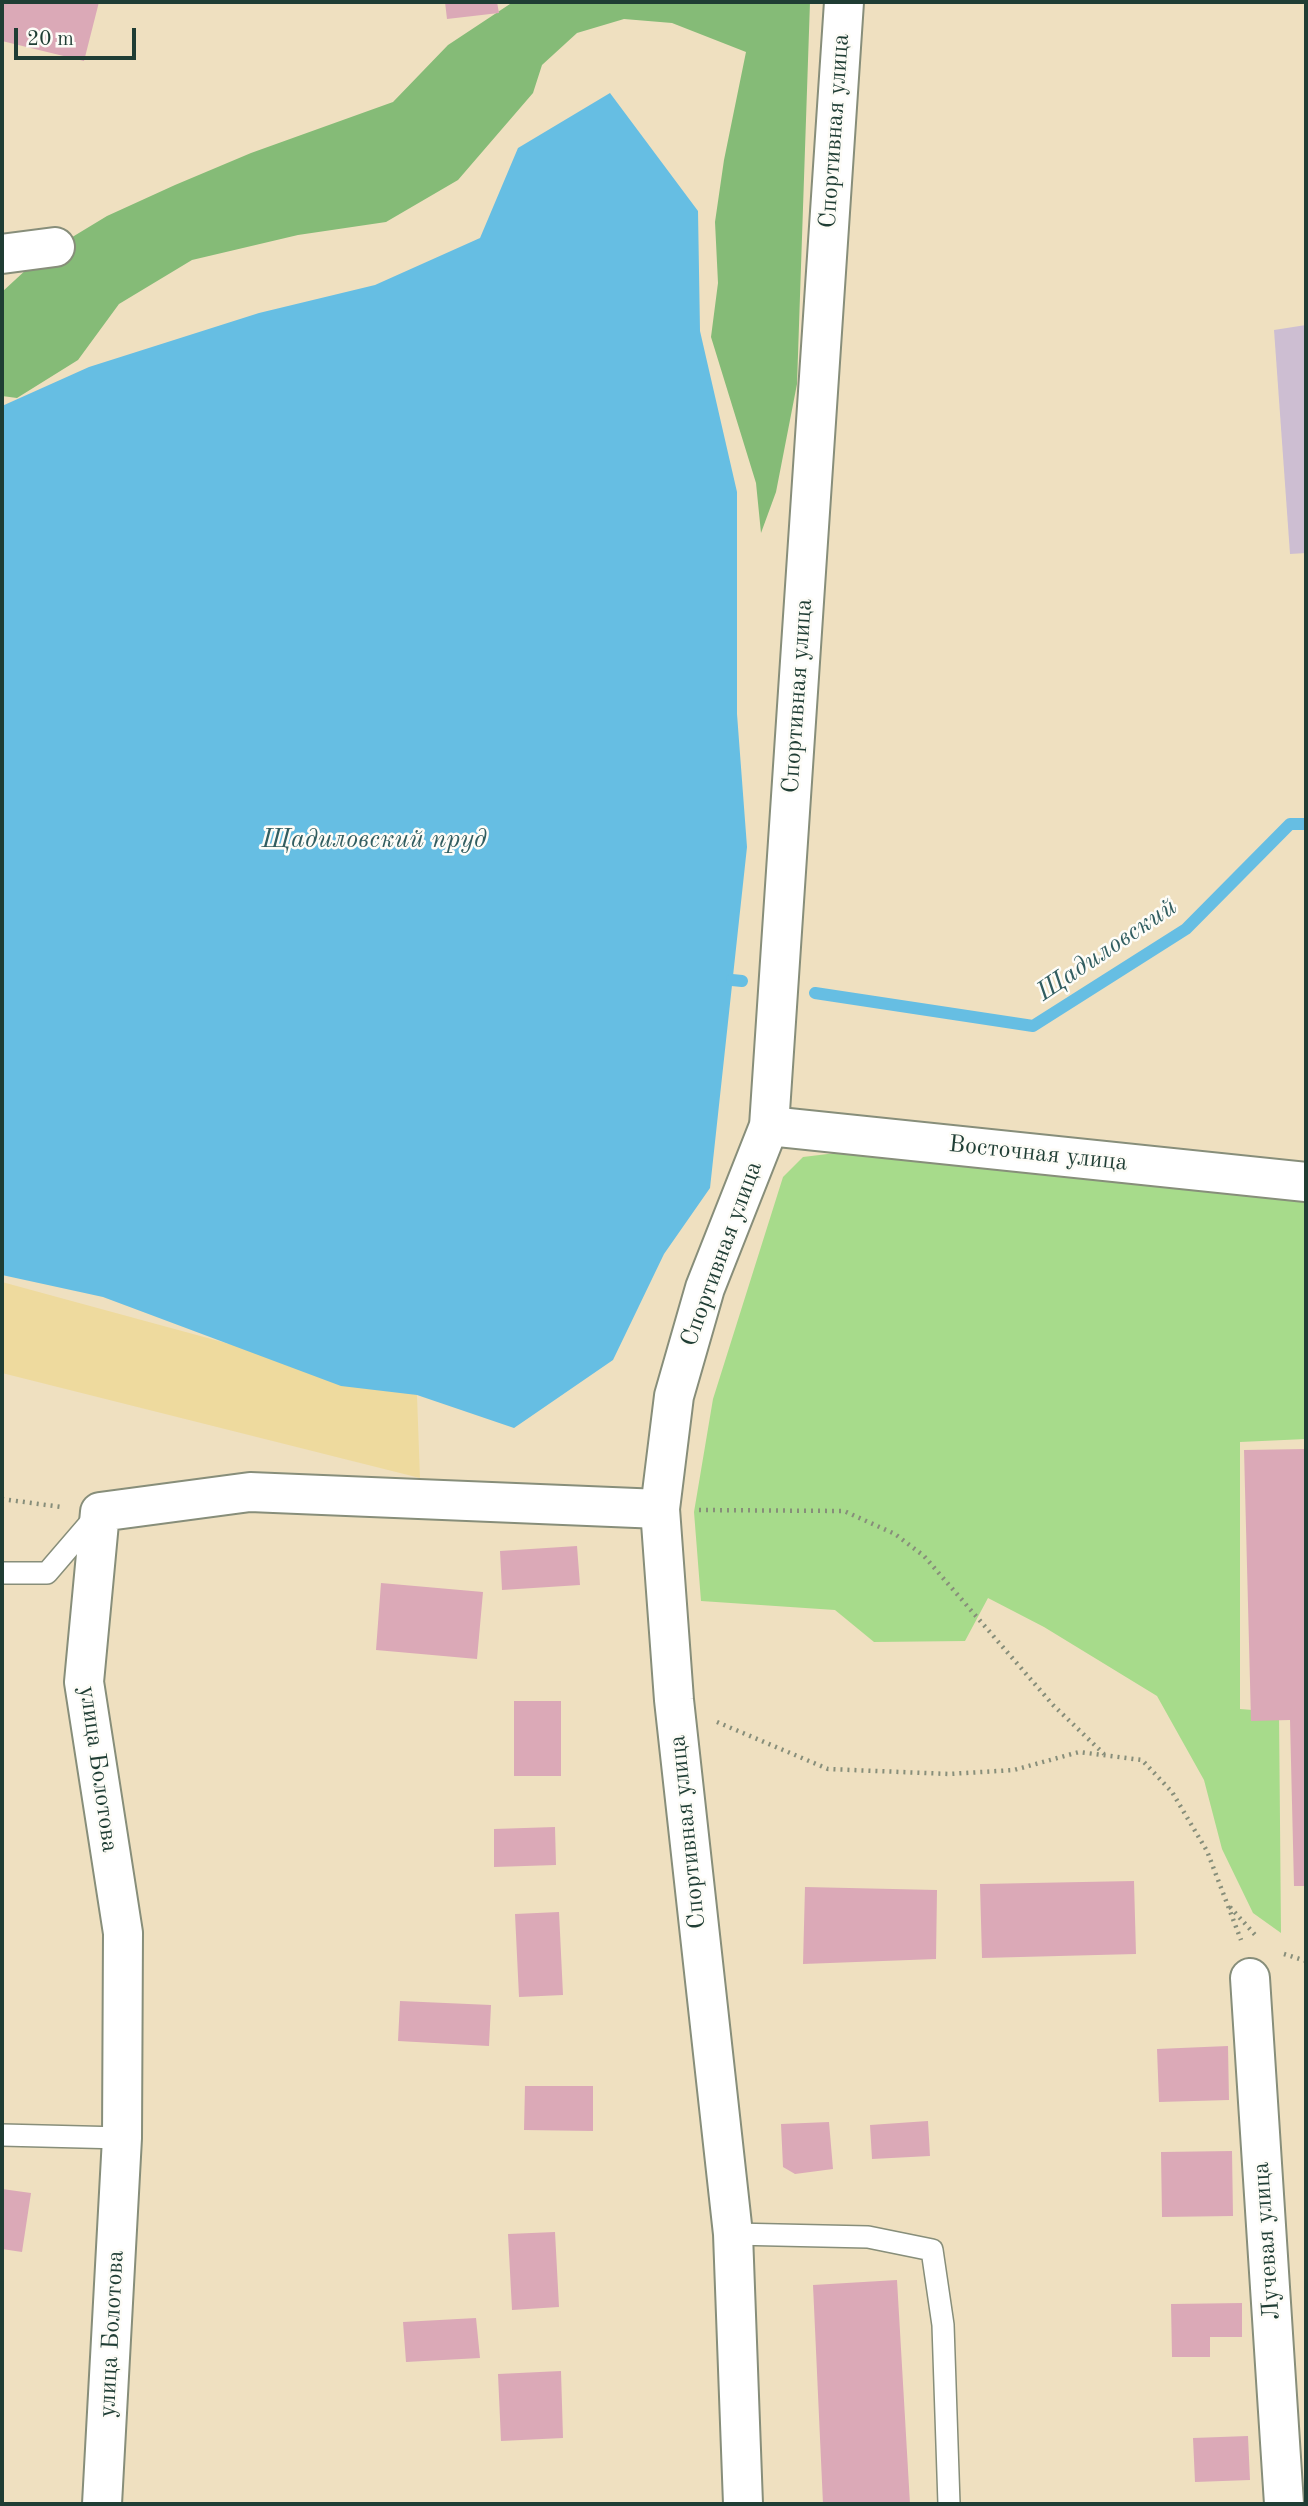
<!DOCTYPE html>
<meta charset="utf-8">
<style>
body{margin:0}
#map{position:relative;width:1308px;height:2506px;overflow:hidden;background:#efe0c0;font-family:"Old Standard TT",serif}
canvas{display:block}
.frame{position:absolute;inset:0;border:4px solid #1f3d34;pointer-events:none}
.scale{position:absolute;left:14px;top:28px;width:122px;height:32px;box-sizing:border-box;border:4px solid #1f3d34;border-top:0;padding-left:9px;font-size:21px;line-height:24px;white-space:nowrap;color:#1f3d34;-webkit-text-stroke:5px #fdfcf7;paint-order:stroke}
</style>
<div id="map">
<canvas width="1308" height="2506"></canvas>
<div class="frame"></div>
<div class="scale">20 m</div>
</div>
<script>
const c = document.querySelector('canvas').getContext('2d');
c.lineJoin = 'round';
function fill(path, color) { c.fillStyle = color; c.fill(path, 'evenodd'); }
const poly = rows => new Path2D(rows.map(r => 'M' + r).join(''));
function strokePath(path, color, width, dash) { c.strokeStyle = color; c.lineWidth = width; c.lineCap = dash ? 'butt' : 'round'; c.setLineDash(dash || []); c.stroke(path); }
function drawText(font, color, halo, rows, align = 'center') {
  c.font = font + ' "Old Standard TT",serif'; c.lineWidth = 5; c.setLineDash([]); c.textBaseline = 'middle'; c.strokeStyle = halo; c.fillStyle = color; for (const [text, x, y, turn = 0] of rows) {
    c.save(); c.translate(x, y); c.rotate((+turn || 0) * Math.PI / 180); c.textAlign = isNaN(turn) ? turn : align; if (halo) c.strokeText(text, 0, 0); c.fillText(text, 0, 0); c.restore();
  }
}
const industrial = poly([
 [1306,325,1306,553,1290,554,1274,330]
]);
const green = poly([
 [844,1152,1306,1202,1306,1439,1240,1442,1240,1709,1279,1712,1281,1933,1253,1913,1222,1849,1204,1780,1157,1696,1044,1627,988,1598,965,1641,874,1642,835,1610,701,1601,694,1512,713,1399,783,1177,803,1157]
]);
const forest = poly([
 [513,2,810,2,797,384,776,492,761,533,756,483,711,337,718,283,715,222,724,160,746,52,672,23,624,19,577,33,542,65,533,93,458,180,386,222,298,235,192,260,119,304,78,360,17,398,2,396,2,292,41,256,107,216,175,185,251,153,393,102,448,45]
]);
const sand = poly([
 [2,1282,417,1395,420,1478,2,1373]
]);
const water = poly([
 [610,93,698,211,700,331,737,492,737,714,747,847,710,1188,664,1254,613,1360,514,1428,417,1395,341,1386,103,1297,2,1275,2,406,89,367,259,313,375,285,480,238,518,148]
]);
const stream = poly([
 [732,980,742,981],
 [815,993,1033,1026,1186,929,1290,824,1306,824]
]);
const building = poly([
 [2,2,99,2,84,61,2,41],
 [445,2,497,2,499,13,447,19],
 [1306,1449,1306,1886,1294,1886,1290,1720,1251,1721,1244,1450],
 [577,1546,580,1585,502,1590,500,1551],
 [381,1583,483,1592,477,1659,376,1650],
 [514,1701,561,1701,561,1776,514,1776],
 [555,1827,556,1865,494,1867,494,1829],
 [1134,1881,1136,1954,982,1958,980,1884],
 [805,1887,937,1890,936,1959,803,1964],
 [559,1912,563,1995,519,1997,515,1914],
 [400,2001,491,2005,489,2046,398,2041],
 [1228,2046,1229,2100,1159,2102,1157,2049],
 [525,2086,593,2086,593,2131,524,2130],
 [928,2121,930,2156,872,2159,870,2125],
 [829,2122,833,2169,795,2174,783,2167,781,2124],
 [1232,2151,1233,2216,1162,2217,1161,2152],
 [2,2189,31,2193,22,2252,2,2249],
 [555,2232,559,2307,512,2310,508,2234],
 [897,2280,910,2504,823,2504,813,2285],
 [1242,2303,1242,2337,1210,2337,1210,2357,1172,2357,1171,2304],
 [476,2318,480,2358,406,2362,403,2322],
 [561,2371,563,2438,501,2441,498,2374],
 [1248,2436,1250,2480,1195,2482,1193,2438]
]);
const path = poly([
 [2,1499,61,1507],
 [699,1510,844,1511,895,1534,924,1556,1053,1705,1104,1754],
 [717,1722,828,1769,949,1774,1014,1770,1079,1752,1142,1760,1172,1792,1207,1851,1241,1940],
 [1230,1907,1257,1937],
 [1284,1954,1306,1961]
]);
const service = poly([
 [2,1573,47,1573,96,1516],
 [2,2135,122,2138],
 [733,2234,868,2237,932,2250,943,2325,949,2504]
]);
const minor = poly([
 [2,254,55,247],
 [769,1126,1306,1182],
 [1250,1978,1284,2504],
 [102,2504,122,2138,123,1933,84,1682,100,1512,250,1492,660,1509]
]);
const tertiary = poly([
 [743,2504,733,2234,674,1700,660,1509,674,1396,705,1288,769,1126,844,2]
]);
const streetNames = [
 ["Спортивная улица",835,131,-86],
 ["Спортивная улица",798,696,-86],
 ["Восточная улица",1038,1154,6],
 ["Спортивная улица",722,1254,-70],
 ["улица Болотова",98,1769,82],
 ["Спортивная улица",688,1832,-96],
 ["Лучевая улица",1267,2241,-94],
 ["улица Болотова",112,2334,-87]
];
const waterNames = [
 ["Щадиловский пруд",374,840],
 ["Щадиловский",1107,950,-34]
];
fill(industrial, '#cdbed2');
fill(green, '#a7db8b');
fill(forest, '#85bb77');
fill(sand, '#eeda9e');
fill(water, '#66bee3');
strokePath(stream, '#66bee3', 12);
fill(building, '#dba9b7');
strokePath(service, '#878e7a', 24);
strokePath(minor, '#878e7a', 42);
strokePath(tertiary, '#878e7a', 42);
strokePath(path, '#878e7a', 4.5, [2, 5]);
strokePath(service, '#fff', 21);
strokePath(minor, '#fff', 38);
strokePath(tertiary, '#fff', 38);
drawText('24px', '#1f3d34', '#fdfcf7', streetNames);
drawText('italic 26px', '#315d60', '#fdfcf7', waterNames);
</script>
